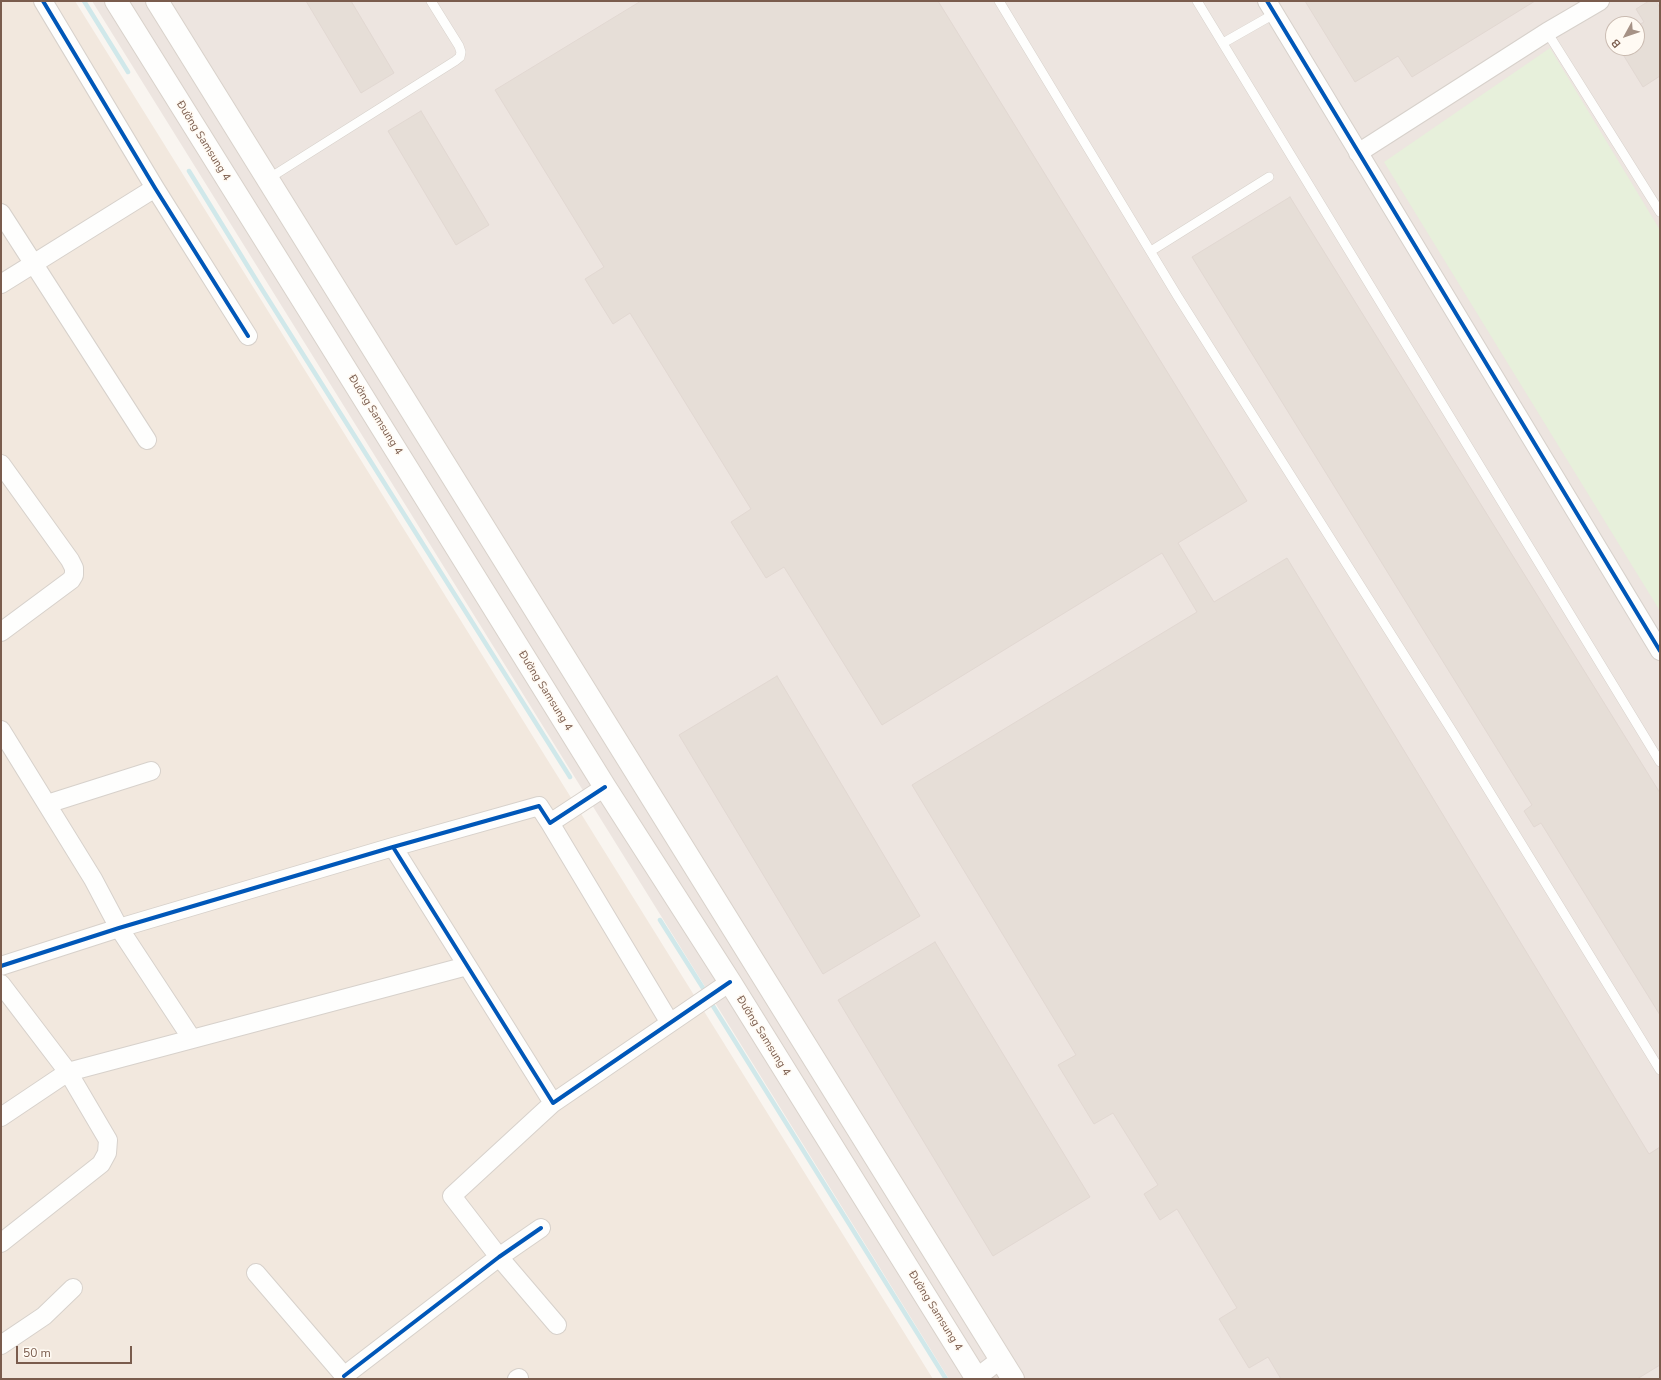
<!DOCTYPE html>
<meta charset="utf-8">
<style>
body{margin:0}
#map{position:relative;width:1661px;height:1380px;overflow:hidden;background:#f9f5f0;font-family:"Nunito Sans",sans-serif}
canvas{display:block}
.frame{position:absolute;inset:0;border:2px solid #7a5c4d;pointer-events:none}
.north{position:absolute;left:1605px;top:16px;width:40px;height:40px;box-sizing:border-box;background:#fffaf3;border:1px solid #cabbb1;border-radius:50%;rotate:230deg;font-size:11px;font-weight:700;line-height:16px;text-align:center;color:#7a5c4d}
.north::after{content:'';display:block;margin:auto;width:14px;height:18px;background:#a69286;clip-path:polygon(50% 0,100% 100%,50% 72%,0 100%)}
.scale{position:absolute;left:16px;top:1346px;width:116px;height:18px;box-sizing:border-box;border:2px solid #7a5c4d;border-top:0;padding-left:5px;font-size:12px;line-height:14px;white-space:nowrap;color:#7a5c4d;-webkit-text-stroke:3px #fffaf3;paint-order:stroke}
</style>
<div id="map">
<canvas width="1661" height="1380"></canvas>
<div class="frame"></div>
<div class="north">B</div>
<div class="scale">50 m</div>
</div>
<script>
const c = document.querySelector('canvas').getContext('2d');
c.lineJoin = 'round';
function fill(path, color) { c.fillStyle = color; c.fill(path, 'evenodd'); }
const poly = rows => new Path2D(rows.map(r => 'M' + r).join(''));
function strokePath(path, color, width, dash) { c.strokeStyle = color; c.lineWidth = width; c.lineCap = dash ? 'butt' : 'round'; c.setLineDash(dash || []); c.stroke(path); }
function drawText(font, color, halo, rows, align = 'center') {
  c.font = font + ' "Nunito Sans",sans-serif'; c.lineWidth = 3; c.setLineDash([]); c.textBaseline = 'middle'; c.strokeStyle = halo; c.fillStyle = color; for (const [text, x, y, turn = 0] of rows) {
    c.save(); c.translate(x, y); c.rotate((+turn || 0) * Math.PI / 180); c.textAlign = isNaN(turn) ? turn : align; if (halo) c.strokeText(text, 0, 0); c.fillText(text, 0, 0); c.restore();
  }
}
const residential = poly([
 [1,1,75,1,933,1379,1,1379]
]);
const industrial = poly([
 [92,1,1660,1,1660,1379,949,1379],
 [1613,24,1637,24,1637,48,1613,48]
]);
const green = poly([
 [1550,48,1660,230,1660,611,1384,162]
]);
const stream = poly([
 [84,1,128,72],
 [189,171,263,291,570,777],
 [660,920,703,988],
 [713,1006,946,1379]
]);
const building = poly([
 [306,1,351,1,394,73,361,93,306,1],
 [641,1,938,1,1247,501,1178,543,1214,602,1287,558,1649,1154,1660,1147,1660,1365,1637,1379,1281,1379,1268,1357,1249,1368,1219,1319,1237,1308,1177,1209,1160,1220,1144,1194,1158,1185,1113,1113,1094,1124,1058,1065,1076,1055,912,785,1197,612,1162,553,882,725,784,567,766,578,731,522,751,509,630,313,613,324,585,279,604,267,495,90,641,1],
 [1305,1,1535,1,1412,77,1398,56,1355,82,1305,1],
 [1649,1,1656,1,1660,8,1660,76,1643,87,1619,48,1637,48,1637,26,1644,22,1636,9,1649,1],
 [421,111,489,225,456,245,388,131,421,111],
 [1290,197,1660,793,1660,1015,1541,823,1534,827,1524,811,1532,805,1192,257,1290,197],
 [777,676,920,916,823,974,679,735,777,676],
 [935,942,1090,1197,993,1256,838,1000,935,942]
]);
const lane = poly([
 [999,1,1178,297,1454,734,1660,1070],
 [1197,1,1660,762],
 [1547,32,1660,212],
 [1223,43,1274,14],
 [268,179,455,61,460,57,461,52,459,46,431,1],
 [1151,251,1269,177]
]);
const street = poly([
 [43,1,155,188,248,336],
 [1267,1,1660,651],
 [1358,153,1547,32,1600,1],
 [1,213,147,440],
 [1,284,155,188],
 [1,464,70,560,74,568,74,575,71,580,1,632],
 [1,730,93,879,119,928,192,1039],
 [47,804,151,771],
 [550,823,670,1023],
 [393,847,553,1103,730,982],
 [1,966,119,928,393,847,539,806,550,823,605,787],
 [1,984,68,1072,108,1140,107,1153,101,1164,1,1243],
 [553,1103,452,1196,499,1257,557,1325],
 [1,1117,68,1072,467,966],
 [256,1273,347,1379],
 [1,1345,44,1316,73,1288],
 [344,1376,499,1257,541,1228],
 [517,1379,519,1378],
 [975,1379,1001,1359]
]);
const secondary = poly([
 [116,1,322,331,605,787,730,982,977,1379],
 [157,1,1013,1379]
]);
const cycleway = poly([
 [43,1,155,188,248,336],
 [1267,1,1660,651],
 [393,847,553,1103,730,982],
 [1,966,119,928,393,847,539,806,550,823,605,787],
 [344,1376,499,1257,541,1228]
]);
const streetNames = [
 ["Đường Samsung 4",203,141,58],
 ["Đường Samsung 4",375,415,58],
 ["Đường Samsung 4",545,691,58],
 ["Đường Samsung 4",763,1036,58],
 ["Đường Samsung 4",935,1311,58]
];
fill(residential, '#f2e8de');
fill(industrial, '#ede5e0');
fill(green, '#e7f0db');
strokePath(stream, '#d0e8ea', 4.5);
fill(building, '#e6ded7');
strokePath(building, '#e2d8d2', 1);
strokePath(lane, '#d7d1cb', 10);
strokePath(street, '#d7d1cb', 20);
strokePath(secondary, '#d9d2cb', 24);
strokePath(lane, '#fefefd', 9);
strokePath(street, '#fefefd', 18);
strokePath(secondary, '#fefefd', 22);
strokePath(cycleway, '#0057b8', 4);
drawText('11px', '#7a5c4d', '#fffaf3', streetNames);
</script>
